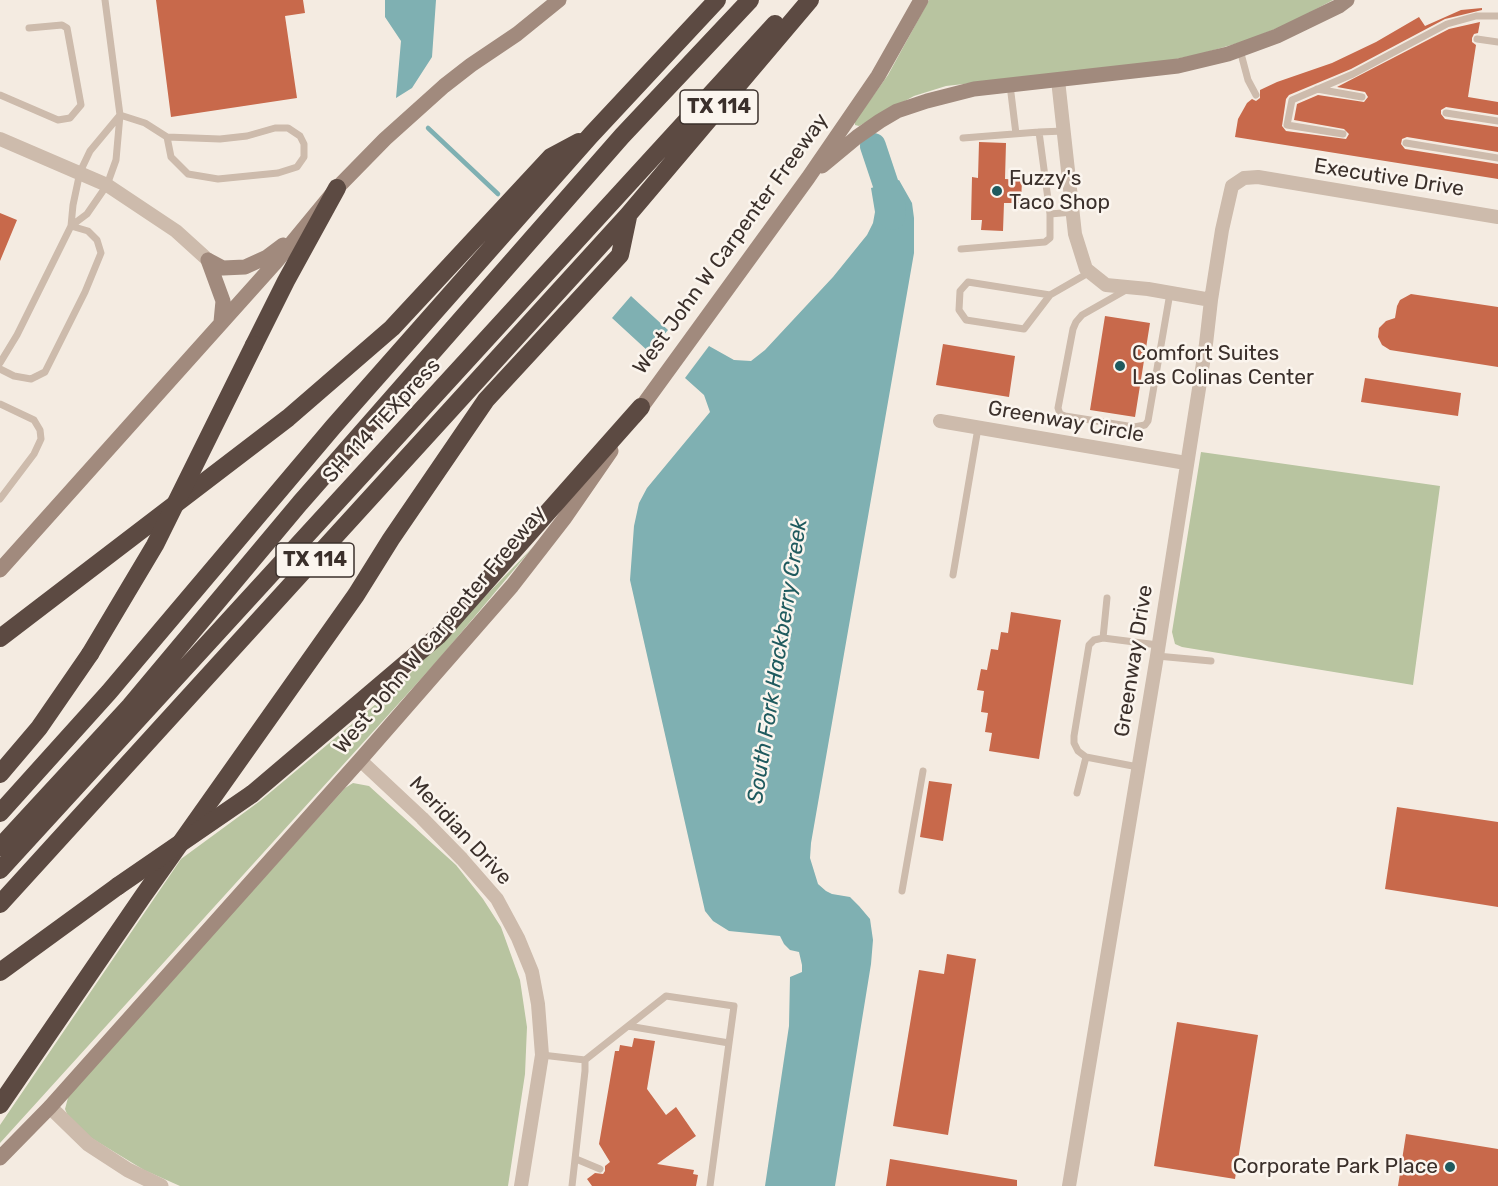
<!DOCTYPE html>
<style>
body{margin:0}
canvas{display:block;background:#f4ebe1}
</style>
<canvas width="1498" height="1186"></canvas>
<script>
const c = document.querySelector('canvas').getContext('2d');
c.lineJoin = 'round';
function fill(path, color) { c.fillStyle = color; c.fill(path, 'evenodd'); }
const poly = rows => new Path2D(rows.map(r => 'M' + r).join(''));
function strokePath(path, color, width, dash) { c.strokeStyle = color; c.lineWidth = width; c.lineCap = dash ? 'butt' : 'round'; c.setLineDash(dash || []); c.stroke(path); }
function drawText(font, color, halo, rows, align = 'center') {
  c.font = font + ' Rubik,sans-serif'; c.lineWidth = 5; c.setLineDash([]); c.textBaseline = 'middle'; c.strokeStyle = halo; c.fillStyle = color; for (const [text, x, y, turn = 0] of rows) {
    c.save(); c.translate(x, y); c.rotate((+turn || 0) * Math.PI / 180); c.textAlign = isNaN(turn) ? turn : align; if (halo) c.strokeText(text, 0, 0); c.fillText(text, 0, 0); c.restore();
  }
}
const green = poly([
 [929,0,1333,0,1290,23,1245,41,1200,54,1166,61,946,86,914,96,859,126,855,125,855,121,888,75],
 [1201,452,1440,486,1413,685,1182,647,1175,644,1172,632],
 [534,546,439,659,0,1143,0,1125,181,859,260,801,401,683],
 [353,783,369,786,456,865,483,899,501,927,520,980,527,1027,525,1074,508,1186,180,1186,144,1170,88,1136,67,1114,65,1109,69,1094,345,788]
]);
const water = poly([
 [385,0,436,0,432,57,412,88,396,98,401,41,385,17],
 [899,180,912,203,914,218,914,253,811,843,810,858,818,884,826,891,832,894,850,897,859,906,870,919,873,940,871,964,835,1186,765,1186,789,1026,790,977,802,972,802,965,799,952,790,950,784,944,780,936,729,931,713,921,705,911,630,580,634,526,639,503,647,488,710,412,704,395,685,378,709,346,734,360,751,361,765,350,833,277,867,235,873,223,875,212,871,188],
 [631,296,668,330,649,352,612,318]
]);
const stream = poly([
 [428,128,498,194]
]);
const river = poly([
 [873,146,893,206,892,217]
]);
const building = poly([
 [156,0,303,0,305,13,285,16,297,98,171,117],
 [1482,8,1482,10,1445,19,1351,69,1289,95,1286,99,1282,126,1286,131,1346,139,1349,134,1344,129,1294,120,1297,104,1318,95,1364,102,1368,97,1365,92,1337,87,1449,29,1480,22,1478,33,1474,34,1472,38,1472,42,1476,45,1468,97,1498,102,1498,115,1446,107,1441,110,1441,114,1445,119,1498,127,1498,152,1407,137,1402,139,1401,144,1405,149,1498,164,1498,179,1235,137,1238,119,1247,103,1252,99,1256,101,1260,98,1260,90,1277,82,1332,63,1376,42,1419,17,1425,26,1461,10],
 [979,142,1006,143,1005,179,1022,180,1021,203,1004,203,1003,231,981,230,982,220,971,220,972,177,978,178],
 [0,213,17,220,0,261],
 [1411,294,1498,307,1498,367,1390,350,1382,345,1378,337,1379,328,1386,321,1395,318,1397,306,1400,300],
 [1105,316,1150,323,1135,417,1090,410],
 [943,344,1015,356,1009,397,936,385],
 [1365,378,1461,393,1458,416,1361,402],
 [1011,612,1061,620,1039,759,989,751,992,733,985,732,988,713,981,712,984,691,977,690,981,669,987,670,991,649,998,650,1001,632,1008,633],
 [929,781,952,784,943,841,920,837],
 [1397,807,1498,822,1498,907,1385,889],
 [947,954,976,959,948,1135,893,1126,919,970,944,974],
 [1177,1022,1258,1035,1235,1179,1154,1166],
 [634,1038,655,1041,647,1089,666,1115,676,1107,696,1136,657,1164,694,1170,693,1174,698,1175,696,1186,592,1186,587,1179,595,1173,603,1174,605,1171,605,1166,610,1162,599,1144,615,1051,619,1051,620,1045,632,1047],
 [1406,1134,1498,1149,1498,1186,1398,1186],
 [890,1159,1017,1180,1017,1186,886,1186]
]);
const service = poly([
 [1477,39,1498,42],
 [1240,50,1248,80,1256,95],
 [1010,85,1016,134],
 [1317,89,1362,97],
 [0,95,58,120,70,118,81,105,67,28,62,25,29,28],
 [1446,113,1498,121],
 [120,115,145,123,167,137,171,157,188,174,218,179,278,173,297,167,304,157,304,144,300,136,288,128,275,128,247,136,220,139,167,137],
 [1343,134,1287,125,1292,100,1353,74,1447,24,1476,16,1498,16],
 [963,138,1039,132],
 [1406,143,1498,158],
 [1050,214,1039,132,1064,131],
 [71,226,87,214,107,185,116,160,120,115,105,0],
 [961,249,1045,242,1050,238,1050,214,1073,212],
 [1126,290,1082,315,1076,322,1073,329,1058,408,1060,414,1065,416,1134,427,1145,425,1148,421,1170,293],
 [1050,295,1024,329,966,320,959,310,960,291,968,282,1050,295,1090,272],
 [0,363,17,335,71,226,73,205,80,172,90,151,120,115],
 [0,369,14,376,31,379,45,372,85,292,101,253,97,240,88,231,71,226],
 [0,404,34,420,40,430,41,439,34,454,0,499],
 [953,575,978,428],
 [1103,638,1107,598],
 [1157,656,1211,661],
 [1138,767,1086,757,1078,751,1074,743,1074,736,1089,645,1094,640,1103,638,1158,645],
 [1077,793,1086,757],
 [902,891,923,771],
 [628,1026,666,996,734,1006,729,1043],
 [542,1055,585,1060,628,1026,729,1043,710,1186],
 [576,1159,600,1169],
 [572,1186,585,1071,585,1060]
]);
const minor = poly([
 [1058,80,1075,234,1086,269,1106,285,1148,289,1211,300],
 [0,139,107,185,176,231,208,260],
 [940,421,1186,463],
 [360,760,422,818,462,859,497,899,518,938,532,972,538,1004,542,1055,521,1186],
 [1069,1186,1157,656,1206,344,1211,300,1222,230,1232,186,1244,178,1258,177,1498,217]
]);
const tertiary = poly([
 [50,1107,88,1144,128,1170,161,1186]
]);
const secondary = poly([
 [822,166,857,137,880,121,897,111,927,101,974,89,1178,66,1228,54,1277,36,1339,6,1347,0],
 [208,260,223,268,245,267,267,257,283,245],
 [208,260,223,301,221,322],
 [635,416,808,178,878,76,921,0],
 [0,570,276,262,337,188,385,139,444,86,471,65,517,34,559,0],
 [0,1158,50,1107,360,760,512,586,564,519,611,451]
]);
const motorway = poly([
 [254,345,286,281,337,188],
 [0,638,288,418,392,328,551,157,579,142],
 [0,774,39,728,90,654],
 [252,794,438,636,641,407],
 [0,813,109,692,333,427,591,135,717,0],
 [0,847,130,706,300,503,622,136,750,0],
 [0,870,775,24],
 [0,904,628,215,810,0],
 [0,972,118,886],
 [0,1105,143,896,356,595,391,539,486,400,620,255,628,217]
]);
const motorwayBridge = poly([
 [90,654,155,545,254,345],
 [118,886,252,794]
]);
const markers = [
 [997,191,6,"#1f5a5e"],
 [1120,366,6,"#1f5a5e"],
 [1450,1167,6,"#1f5a5e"]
];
const shields = [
 [719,107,78],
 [315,560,78]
];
const shieldNames = [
 ["TX 114",719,107],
 ["TX 114",315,560]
];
const streetNames = [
 ["Executive Drive",1389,178,9],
 ["West John W Carpenter Freeway",731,244,-54],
 ["SH 114 TEXpress",382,421,-47],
 ["Greenway Circle",1066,422,10],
 ["West John W Carpenter Freeway",440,630,-50],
 ["Greenway Drive",1134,661,-81],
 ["Meridian Drive",460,831,47]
];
const poiNames = [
 ["Fuzzy's",1009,179],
 ["Taco Shop",1009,203],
 ["Comfort Suites",1132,354],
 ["Las Colinas Center",1132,378],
 ["Corporate Park Place",1438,1167,"right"]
];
const waterNames = [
 ["South Fork Hackberry Creek",778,661,-81]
];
fill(green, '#b8c4a0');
fill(water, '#7fb0b2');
strokePath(stream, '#7fb0b2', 4.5);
strokePath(river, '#7fb0b2', 26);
fill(building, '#c8694b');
strokePath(service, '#cdbbac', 7);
strokePath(minor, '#cdbbac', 14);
strokePath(tertiary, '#cdbbac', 15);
strokePath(secondary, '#a18a7d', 15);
strokePath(motorway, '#5c4a42', 18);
strokePath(motorwayBridge, '#5c4a42', 18);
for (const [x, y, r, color] of markers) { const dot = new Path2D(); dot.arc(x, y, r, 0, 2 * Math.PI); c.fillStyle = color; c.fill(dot); strokePath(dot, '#fbf5ee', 2); }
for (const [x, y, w] of shields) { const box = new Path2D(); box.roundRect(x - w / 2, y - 17, w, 34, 4.5); c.fillStyle = '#fbf5ee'; c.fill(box); strokePath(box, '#3b302b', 1.5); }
drawText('bold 20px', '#3b302b', null, shieldNames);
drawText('21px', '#3b302b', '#fbf5ee', streetNames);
drawText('21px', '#3b302b', '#fbf5ee', poiNames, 'left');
drawText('italic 22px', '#1f5a5e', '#fbf5ee', waterNames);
</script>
